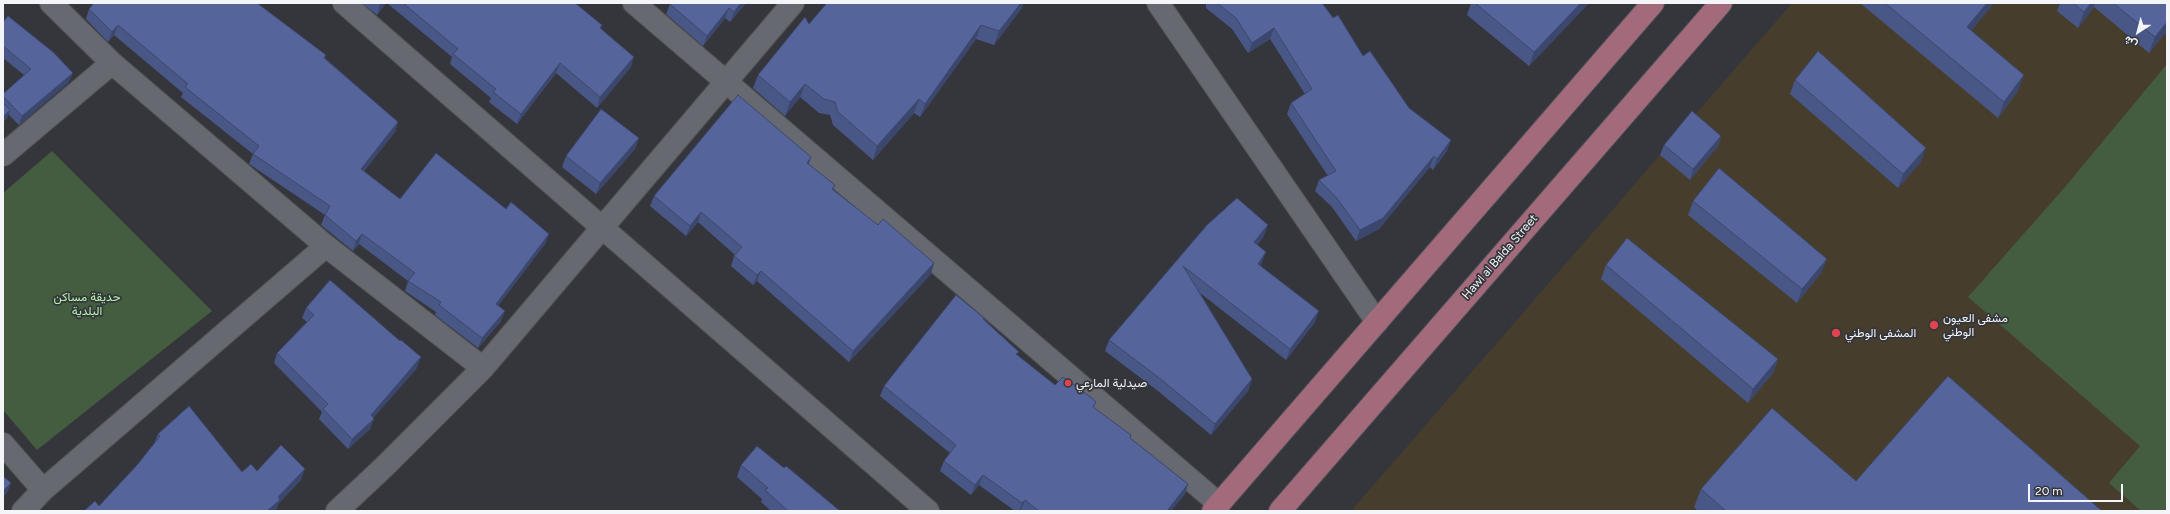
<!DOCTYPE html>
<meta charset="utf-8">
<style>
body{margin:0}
#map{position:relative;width:2170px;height:514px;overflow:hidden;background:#34363c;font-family:Figtree,Vazirmatn,sans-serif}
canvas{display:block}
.frame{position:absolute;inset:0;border:4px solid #f3f5f9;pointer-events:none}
.north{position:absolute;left:2118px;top:12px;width:40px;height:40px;-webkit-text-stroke:3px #34363c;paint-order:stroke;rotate:216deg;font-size:11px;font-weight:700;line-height:16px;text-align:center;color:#f3f5f9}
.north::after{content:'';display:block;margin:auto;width:14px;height:18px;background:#f3f5f9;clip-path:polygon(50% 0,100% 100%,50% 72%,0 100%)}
.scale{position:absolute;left:2028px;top:484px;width:95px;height:18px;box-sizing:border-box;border:2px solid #f3f5f9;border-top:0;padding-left:5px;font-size:12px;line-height:14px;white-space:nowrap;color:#f3f5f9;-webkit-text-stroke:3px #34363c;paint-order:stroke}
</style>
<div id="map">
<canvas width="2170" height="514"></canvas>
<div class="frame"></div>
<div class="north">ش</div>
<div class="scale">20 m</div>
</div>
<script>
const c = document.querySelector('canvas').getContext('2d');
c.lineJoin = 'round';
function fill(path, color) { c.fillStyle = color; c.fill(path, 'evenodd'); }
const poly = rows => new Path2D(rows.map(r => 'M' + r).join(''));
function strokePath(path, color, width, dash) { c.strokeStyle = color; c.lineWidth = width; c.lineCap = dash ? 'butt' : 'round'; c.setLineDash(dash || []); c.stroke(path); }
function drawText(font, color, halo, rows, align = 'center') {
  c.font = font + ' Figtree,Vazirmatn,sans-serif'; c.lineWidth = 3.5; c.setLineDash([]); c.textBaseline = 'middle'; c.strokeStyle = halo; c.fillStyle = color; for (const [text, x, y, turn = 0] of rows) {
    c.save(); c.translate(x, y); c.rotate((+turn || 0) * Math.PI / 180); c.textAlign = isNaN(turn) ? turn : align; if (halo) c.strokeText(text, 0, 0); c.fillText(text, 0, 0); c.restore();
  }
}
const medical = poly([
 [1792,3,2167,3,2167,511,1351,511]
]);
const green = poly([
 [2167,64,2167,511,2141,511,2109,483,2140,446,1968,297,2065,187],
 [52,151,212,311,37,450,3,410,3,193]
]);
const street = poly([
 [51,3,112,63,326,246,483,368],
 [344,3,928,511],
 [634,3,1219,504],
 [1158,3,1377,322],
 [3,155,112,63],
 [3,444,43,490],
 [23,511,43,490,326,246],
 [337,511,384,467,483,368,793,3]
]);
const primary = poly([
 [1213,511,1653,3],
 [1280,511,1721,3]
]);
const wall = poly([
 [362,3,386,3,377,15],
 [387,3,575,3,601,28,631,67,597,108,556,73,517,124,489,102,491,98,450,64,452,57],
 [746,3,730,22,725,18,703,46,666,14,670,4],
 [1206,3,1322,3,1363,56,1447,151,1433,170,1430,167,1379,229,1356,241,1332,207,1315,191,1319,180,1328,176,1287,114,1291,103,1305,94,1270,39,1248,53,1232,29,1206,8],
 [1471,3,1589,3,1529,66,1467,15],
 [1860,3,1994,3,1971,31,2018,91,1998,118],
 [2060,3,2167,3,2167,31,2149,53,2094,7,2078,28,2057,11],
 [1022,8,994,45,976,39,920,117,914,113,873,160,833,125,830,115,819,113,800,97,785,116,753,88,758,75,809,24],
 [89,9,325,58,398,122,395,132,364,171,400,199,506,209,549,234,545,244,498,306,501,321,478,348,435,315,436,312,405,291,408,281,359,244,353,251,321,225,325,215,249,164,253,154,181,97,183,93,114,35,108,42,86,19],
 [3,22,69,82,19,125,8,114,7,118,3,122,3,94,24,75,3,58],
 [1795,80,1921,162,1898,188,1790,94],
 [1721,136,1718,146,1690,180,1660,155,1664,145],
 [639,138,635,149,596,194,562,167,566,156],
 [811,157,809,164,835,185,833,191,878,225,934,263,931,274,849,362,757,281,753,285,731,266,734,256,735,255,698,222,686,236,650,206,654,196],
 [1693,201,1827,259,1821,273,1797,303,1688,215],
 [1207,225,1264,236,1257,245,1262,263,1260,266,1315,322,1286,360,1200,293,1252,379,1248,391,1211,435,1158,391,1105,351,1109,340],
 [1606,265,1778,359,1773,373,1748,403,1601,279],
 [306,308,417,368,373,418,370,429,348,449,319,419,322,412,274,363,277,353,307,322,302,318],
 [984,319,1017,355,1055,385,1094,408,1130,438,1188,484,1185,494,1171,511,1022,511,1021,510,1020,511,1015,511,979,485,971,495,940,471,944,461,950,453,880,396,884,386],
 [158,434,242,472,257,471,301,480,279,503,138,464,154,444],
 [741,465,784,468,840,511,771,511,761,502,762,499,737,477],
 [1856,481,2102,511,1698,511,1694,507,1701,489]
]);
const shadedWall = poly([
 [381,3,386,3,377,15,380,4],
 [741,3,746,3,730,22,734,12],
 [1021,3,1024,3,1022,8,994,45,999,31],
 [1581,3,1589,3,1529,66,1534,52],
 [1987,3,1994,3,1961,43,1967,27],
 [2091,3,2095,3,2094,7,2078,28,2084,12],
 [729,8,725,18,703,46,707,36],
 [2167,22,2167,31,2149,53,2155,37],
 [118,25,114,35,108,42,112,32],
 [981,25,976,39,920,117,925,104],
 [1274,28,1270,39,1248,53,1252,43],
 [634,57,631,67,597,108,600,97],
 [560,63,556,73,517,124,521,114],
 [73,73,69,82,19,125,22,116],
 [2024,75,2018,91,1998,118,2004,102],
 [805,84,800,97,785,116,790,102],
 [919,99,914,113,873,160,877,146],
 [10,110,7,118,3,122,3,117],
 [398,122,395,132,357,179,361,169],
 [1721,136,1718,146,1690,180,1693,169],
 [639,138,635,149,596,194,600,183],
 [1451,140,1447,151,1433,170,1437,159],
 [1926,148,1921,162,1898,188,1903,174],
 [1434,156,1430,167,1379,229,1356,241,1360,230],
 [811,157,807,168,807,163],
 [701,212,698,222,686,236,690,226],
 [1268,225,1264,236,1250,253,1254,242],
 [362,234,359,244,353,251,356,241],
 [549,234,545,244,492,314,496,304],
 [1266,252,1262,263,1253,275,1258,264],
 [1827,259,1821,273,1797,303,1802,289],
 [934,263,931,274,849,362,853,351],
 [761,271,757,281,753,285,757,275],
 [505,311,501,321,478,348,482,338],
 [1319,311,1315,322,1286,360,1290,349],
 [421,357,417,368,370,422,374,419,370,429,348,449,352,439,371,415],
 [1778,359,1773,373,1748,403,1753,389],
 [1252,379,1248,391,1211,435,1215,424],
 [305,469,301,480,279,503,276,511,267,511,278,497],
 [983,475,979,485,971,495,975,485],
 [11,483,7,493,3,497,3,491],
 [1188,484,1185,494,1171,511,1167,511],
 [1025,500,1021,510,1019,511,1022,503]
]);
const building = poly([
 [94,3,257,3,326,55,324,58,398,122,361,169,400,199,436,153,506,209,511,202,549,234,496,304,505,311,482,338,439,305,441,302,408,281,415,273,362,234,356,241,325,215,330,206,253,154,259,146,185,87,188,84,118,25,112,32,89,9,94,3],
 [403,3,575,3,602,25,600,28,634,57,600,97,560,63,521,114,493,92,496,89,453,54,458,49,403,3],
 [671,3,741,3,734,12,729,8,707,36,670,4,671,3],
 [827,3,1021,3,999,31,981,25,925,104,919,99,877,146,838,112,835,102,824,99,805,84,790,102,758,75,805,17,809,24,827,3],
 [1217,3,1322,3,1333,18,1338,15,1363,56,1370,51,1409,108,1451,140,1437,159,1434,156,1383,218,1360,230,1336,197,1319,180,1336,171,1291,103,1312,89,1274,28,1252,43,1236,18,1217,3],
 [1475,3,1581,3,1534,52,1475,3],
 [1885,3,1987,3,1967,27,2024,75,2004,102,1885,3],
 [2073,3,2091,3,2084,12,2073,3],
 [2113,3,2167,3,2167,22,2155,37,2113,3],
 [8,16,53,52,73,73,22,116,3,96,3,94,31,69,3,46,3,22,8,16],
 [1818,51,1926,148,1903,174,1795,80,1818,51],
 [738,95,811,157,807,163,835,185,832,189,878,225,883,219,934,263,853,351,761,271,757,275,734,256,742,247,701,212,690,226,654,196,738,95],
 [3,103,10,110,3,117,3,103],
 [601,109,639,138,600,183,566,156,601,109],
 [1692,111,1721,136,1693,169,1664,145,1692,111],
 [1719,168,1827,259,1802,289,1693,201,1719,168],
 [1237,198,1268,225,1254,242,1266,252,1258,264,1319,311,1290,349,1183,266,1252,379,1215,424,1162,380,1109,340,1207,225,1237,198],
 [1627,238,1778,359,1753,389,1606,265,1627,238],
 [330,280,400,341,401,340,421,357,371,415,374,419,352,439,323,409,328,404,277,353,314,315,306,308,330,280],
 [956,295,984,318,983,319,1019,352,1016,354,1055,385,1063,377,1093,399,1096,402,1093,407,1131,435,1130,438,1188,484,1167,511,1039,511,1025,500,1022,503,983,475,975,485,944,461,956,445,884,386,956,295],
 [1948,376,2102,511,1726,511,1701,489,1772,408,1856,481,1948,376],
 [189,406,242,472,251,464,257,471,281,445,305,469,278,497,280,500,267,511,84,511,95,501,99,506,138,464,160,436,158,434,189,406],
 [757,446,784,468,786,466,840,511,788,511,765,490,768,488,741,465,757,446],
 [3,476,11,483,3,491,3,476]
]);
const markers = [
 [1934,325,5,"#e0444e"],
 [1836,333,5,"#e0444e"],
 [1068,383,4,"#e0444e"]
];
const streetNames = [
 ["Hawl al Balda Street",1500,257,-49]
];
const parkNames = [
 ["حديقة مساكن",87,297],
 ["البلدية",87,311]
];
const poiNames = [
 ["مشفى العيون",1943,318],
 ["الوطني",1943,332],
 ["المشفى الوطني",1845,333],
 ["صيدلية المارعي",1076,383]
];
fill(medical, '#463d2c');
fill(green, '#445c40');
strokePath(street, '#505256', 24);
strokePath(primary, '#505256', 24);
strokePath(street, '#676970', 22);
strokePath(primary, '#a26a7b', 22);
fill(wall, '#495786');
fill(shadedWall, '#3c476d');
fill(building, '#55659c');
strokePath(building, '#3c476d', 1);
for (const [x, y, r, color] of markers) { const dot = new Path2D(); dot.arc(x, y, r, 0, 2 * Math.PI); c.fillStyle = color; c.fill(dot); strokePath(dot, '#34363c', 1.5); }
drawText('12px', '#f3f5f9', '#34363c', streetNames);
drawText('12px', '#b5f5a9', '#34363c', parkNames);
drawText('12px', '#f3f5f9', '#34363c', poiNames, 'left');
</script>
